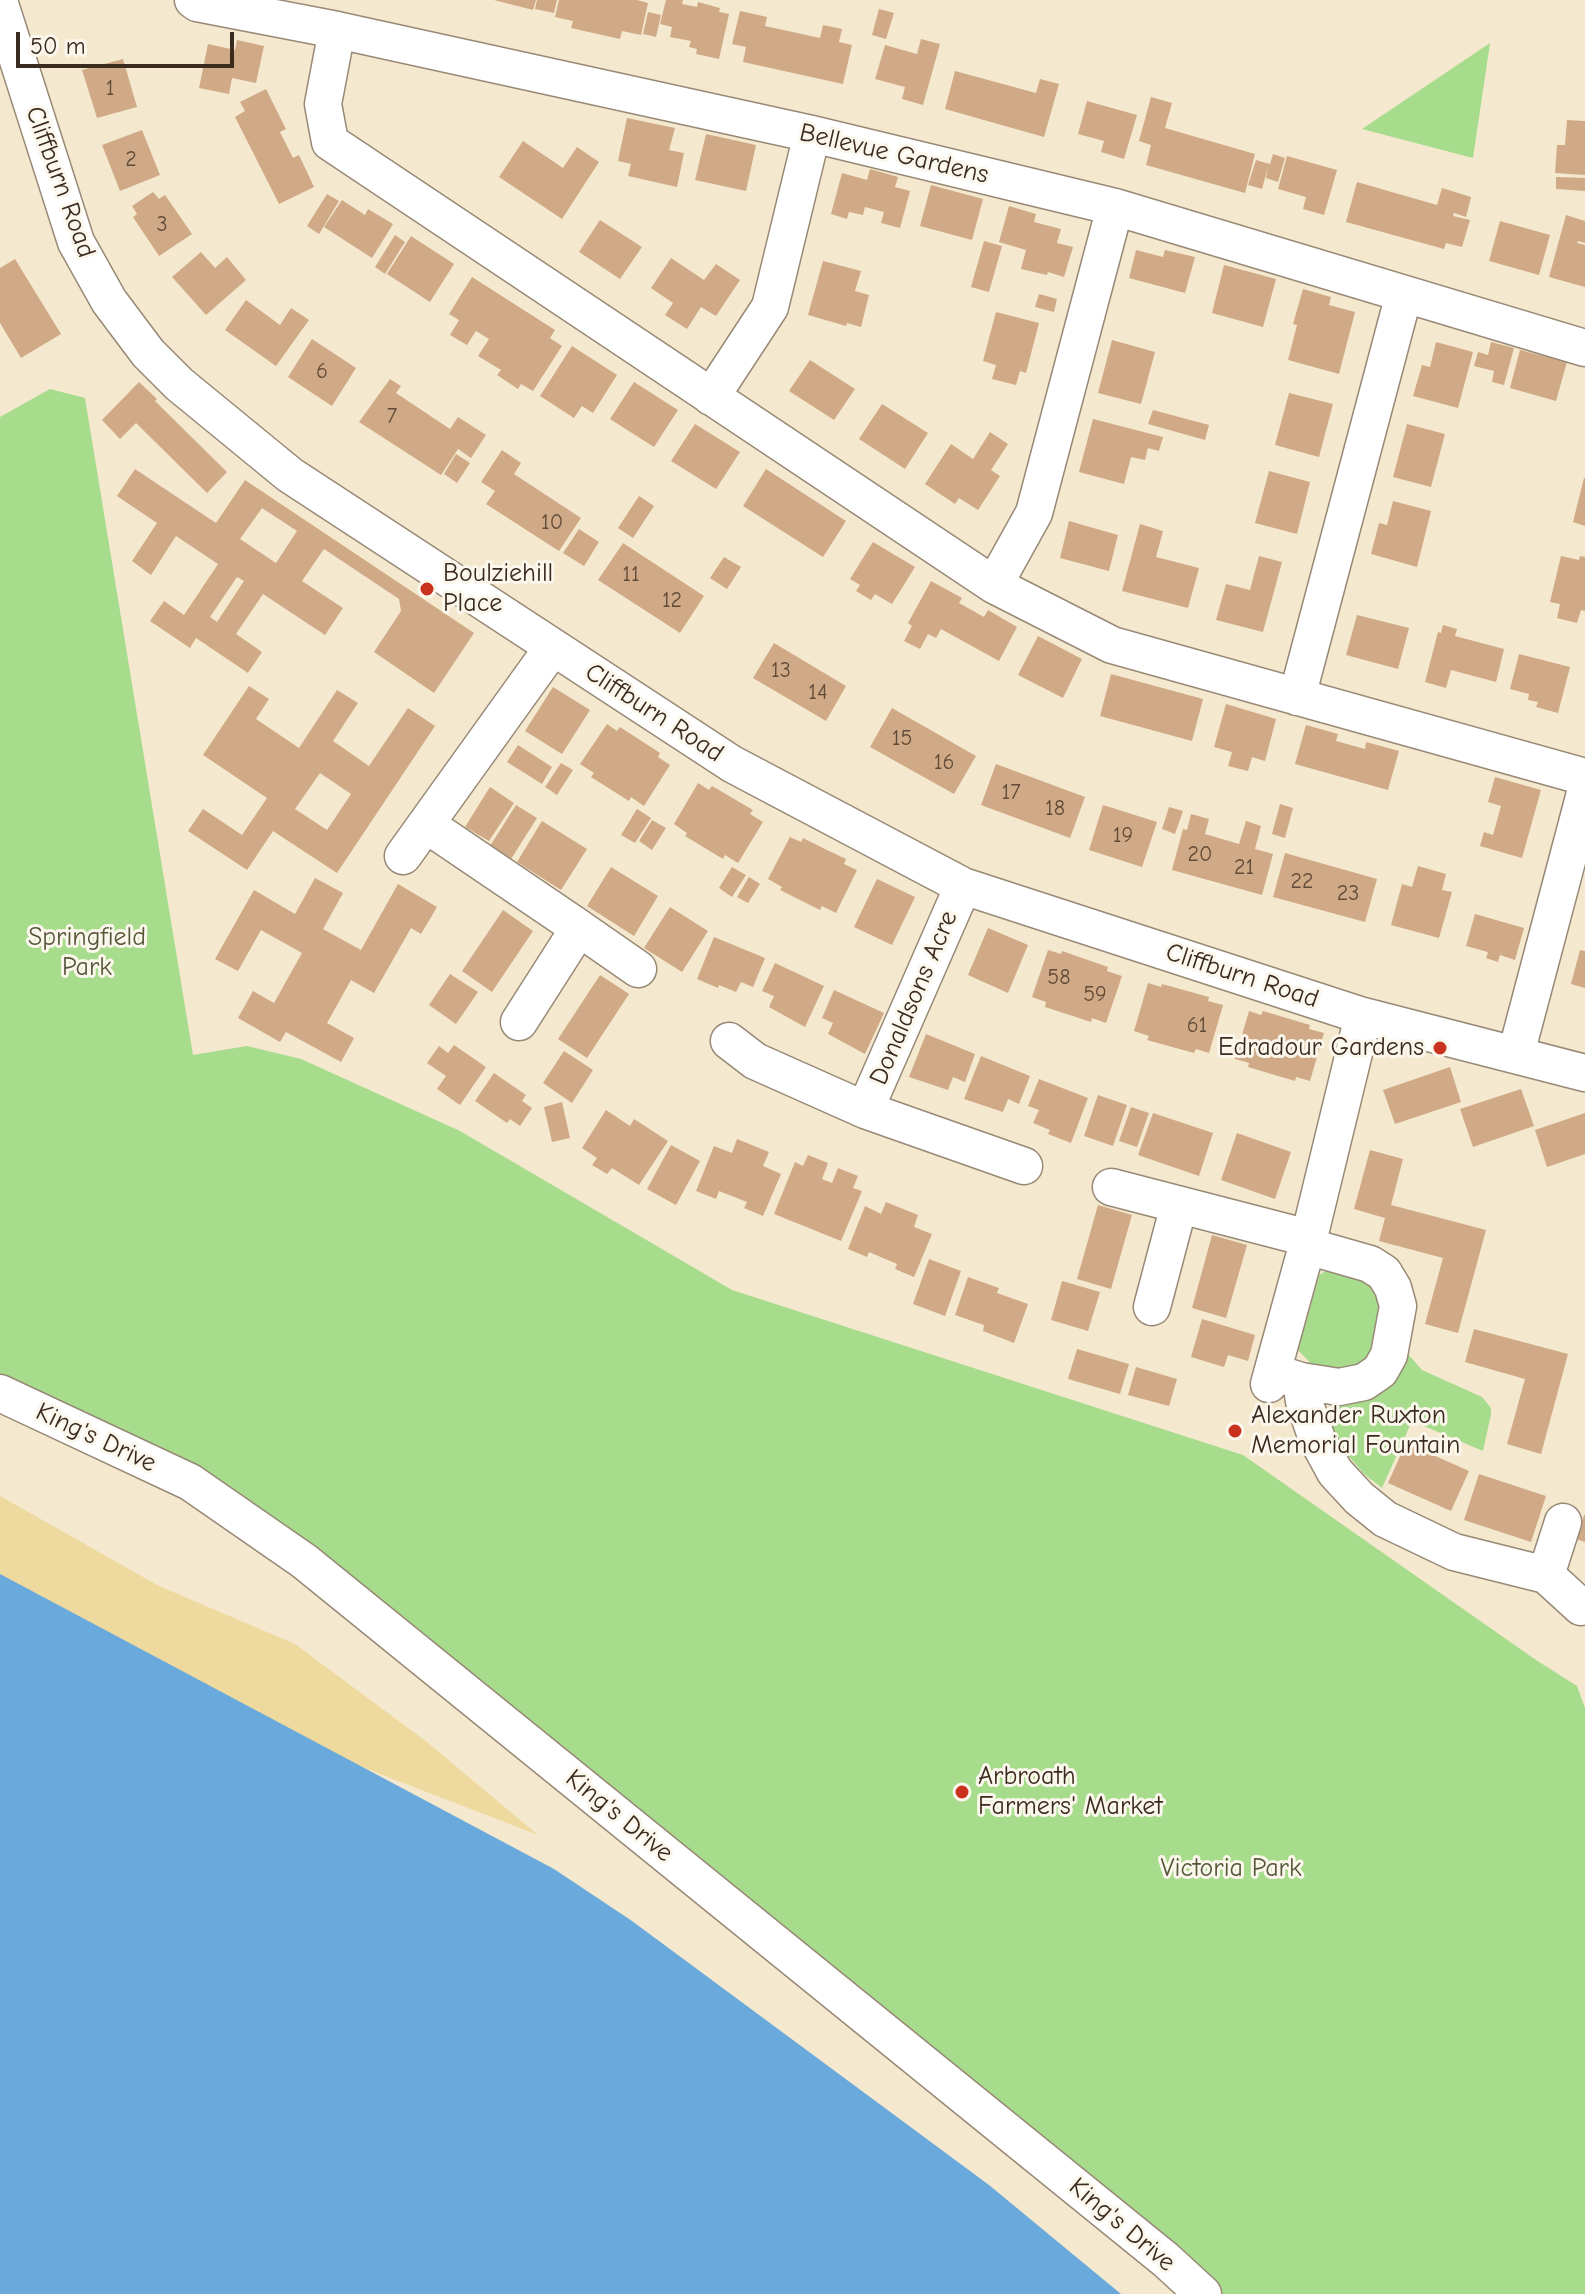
<!DOCTYPE html>
<style>
body{margin:0}
#map{position:relative;width:1585px;height:2294px;overflow:hidden;background:#f4e8cf;font-family:"Comic Neue",sans-serif}
canvas{display:block}
.scale{position:absolute;left:16px;top:32px;width:218px;height:36px;box-sizing:border-box;border:4px solid #3b2a1e;border-top:0;padding-left:10px;font-size:24px;line-height:28px;white-space:nowrap;color:#3b2a1e;-webkit-text-stroke:6px #fbf7ec;paint-order:stroke}
</style>
<div id="map">
<canvas width="1585" height="2294"></canvas>
<div class="scale">50 m</div>
</div>
<script>
const c = document.querySelector('canvas').getContext('2d');
c.lineJoin = 'round';
function fill(path, color) { c.fillStyle = color; c.fill(path, 'evenodd'); }
const poly = rows => new Path2D(rows.map(r => 'M' + r).join(''));
function strokePath(path, color, width, dash) { c.strokeStyle = color; c.lineWidth = width; c.lineCap = dash ? 'butt' : 'round'; c.setLineDash(dash || []); c.stroke(path); }
function drawText(font, color, halo, rows, align = 'center') {
  c.font = font + ' "Comic Neue",sans-serif'; c.lineWidth = 6; c.setLineDash([]); c.textBaseline = 'middle'; c.strokeStyle = halo; c.fillStyle = color; for (const [text, x, y, turn = 0] of rows) {
    c.save(); c.translate(x, y); c.rotate((+turn || 0) * Math.PI / 180); c.textAlign = isNaN(turn) ? turn : align; if (halo) c.strokeText(text, 0, 0); c.fillText(text, 0, 0); c.restore();
  }
}
const green = poly([
 [1490,43,1473,158,1362,129],
 [50,389,85,398,193,1055,247,1046,301,1059,460,1131,732,1290,1243,1455,1536,1660,1577,1686,1585,1708,1585,2294,1200,2294,190,1482,0,1401,0,417],
 [1346,1266,1384,1297,1368,1367,1318,1371,1298,1350,1319,1275,1331,1268],
 [1407,1353,1422,1370,1482,1397,1491,1408,1491,1414,1483,1451,1412,1421,1382,1488,1364,1474,1345,1452,1333,1428,1332,1414,1338,1406,1363,1401,1382,1390]
]);
const sand = poly([
 [0,1496,159,1586,295,1644,427,1742,538,1835,199,1704,0,1609]
]);
const water = poly([
 [0,1574,554,1869,632,1921,989,2185,1121,2294,0,2294]
]);
const building = poly([
 [494,0,536,0,533,10],
 [537,0,557,0,554,13,535,9],
 [559,0,637,0,648,3,641,35,622,31,620,39,571,28,573,21,555,17],
 [666,0,683,0,682,4,697,7,698,2,720,8,719,12,729,14,719,59,696,54,697,49,689,47,691,41,670,37,672,27,660,24],
 [879,9,894,13,886,39,872,35],
 [740,11,767,17,765,26,820,38,823,25,842,29,839,42,852,45,843,84,743,62,746,47,732,44],
 [648,12,661,15,656,37,643,34],
 [921,39,940,44,923,105,902,99,905,87,875,79,885,45,917,54],
 [237,40,264,46,256,83,232,78,229,94,199,88,208,44,235,50],
 [123,59,137,107,97,118,82,70],
 [955,71,1036,93,1040,79,1059,84,1044,137,945,109],
 [266,89,286,129,280,132,293,158,299,155,314,187,279,204,235,117,245,111,240,102],
 [1151,97,1172,103,1165,128,1255,154,1245,193,1146,165,1151,145,1139,141],
 [1087,101,1137,115,1124,159,1101,152,1104,141,1078,134],
 [627,118,675,128,669,150,684,153,677,187,628,176,631,164,618,161],
 [1567,120,1585,121,1585,175,1555,173,1557,145,1565,145],
 [142,130,160,175,120,191,102,145],
 [706,134,756,145,746,191,695,180],
 [523,141,563,168,577,147,599,162,562,219,499,177],
 [1273,154,1285,158,1278,182,1266,178,1268,167,1262,189,1248,185,1256,160,1270,164],
 [1287,156,1337,170,1324,215,1303,209,1306,197,1278,189],
 [870,169,898,177,895,187,910,191,900,228,881,223,884,212,865,207,863,215,849,212,847,219,831,214,842,173,867,180],
 [1556,177,1585,178,1585,191,1556,189],
 [1357,182,1437,205,1442,188,1471,197,1466,217,1454,213,1453,216,1470,220,1462,247,1446,243,1444,249,1346,222],
 [931,185,983,199,972,240,920,226],
 [153,192,159,199,165,195,192,234,159,256,133,217,137,214,132,206],
 [327,194,339,201,319,234,307,226],
 [342,200,365,215,368,209,393,224,372,258,324,227],
 [1009,206,1036,214,1034,222,1061,229,1057,243,1073,247,1064,277,1048,272,1047,275,1021,269,1026,250,999,242],
 [1566,215,1585,221,1585,243,1578,241,1577,243,1585,245,1585,287,1549,277],
 [600,220,642,247,620,279,579,252],
 [1500,221,1550,235,1539,275,1489,261],
 [395,235,405,242,385,274,375,267],
 [411,236,454,264,430,302,387,274],
 [984,241,1002,246,989,292,971,287],
 [1136,250,1163,257,1165,250,1195,257,1185,293,1129,278],
 [201,252,215,268,227,257,246,280,206,315,172,277],
 [671,258,704,280,716,264,740,280,716,316,701,307,687,329,665,315,673,303,651,288],
 [15,259,61,334,21,358,0,323,0,268],
 [823,261,861,271,855,291,869,295,861,327,847,323,846,326,808,315],
 [1224,265,1276,279,1263,327,1212,313],
 [472,277,555,330,550,338,562,346,533,391,521,384,518,389,497,375,501,370,478,356,489,339,476,331,467,345,450,335,459,320,449,314],
 [1303,289,1331,297,1329,305,1355,312,1339,374,1288,360,1297,325,1293,324],
 [1039,294,1057,299,1054,312,1035,307],
 [246,300,280,325,291,308,309,320,276,366,225,330],
 [996,312,1039,323,1026,373,1020,371,1016,385,992,379,996,365,983,361],
 [312,339,356,368,332,406,288,377],
 [1112,340,1155,352,1141,404,1098,393],
 [1436,342,1473,352,1458,408,1413,396,1422,365,1430,367],
 [1491,342,1514,348,1504,385,1492,382,1494,371,1474,366,1478,352,1488,355],
 [572,346,617,375,593,413,582,406,574,418,540,396],
 [1520,350,1567,362,1556,401,1510,388],
 [810,360,855,389,834,420,789,391],
 [390,379,401,386,396,393,450,429,458,417,486,435,471,458,458,449,441,475,359,422],
 [139,382,157,399,155,401,227,472,207,493,136,423,120,439,102,420],
 [634,382,678,410,654,447,610,419],
 [1289,393,1333,404,1319,457,1275,445],
 [882,404,928,433,905,469,859,439],
 [1153,410,1209,425,1205,440,1148,424],
 [1093,419,1163,437,1159,451,1148,448,1145,460,1131,457,1124,484,1079,472],
 [695,424,740,452,716,489,671,461],
 [1407,424,1445,434,1431,487,1393,477],
 [990,432,1008,444,991,470,1000,476,978,510,959,498,955,504,925,484,951,444,973,459],
 [502,450,521,463,514,474,581,518,559,551,486,504,495,491,481,482],
 [456,454,470,463,457,483,444,474],
 [135,469,216,523,245,480,474,633,434,693,374,652,401,611,399,599,324,549,302,581,343,608,325,635,263,594,236,634,262,652,248,673,196,638,190,648,150,621,164,601,184,615,218,564,176,536,151,575,132,561,157,523,117,496],
 [262,508,297,531,276,563,240,539],
 [237,577,244,581,217,622,210,617],
 [766,469,846,521,823,557,743,506],
 [1269,471,1310,482,1297,534,1255,523],
 [1584,478,1585,478,1585,526,1573,522],
 [639,496,654,506,633,538,618,528],
 [1393,501,1431,511,1417,567,1371,554,1379,523,1387,525],
 [1069,521,1118,535,1109,571,1060,558],
 [1140,524,1163,531,1156,557,1199,568,1188,608,1122,591],
 [579,529,599,542,584,566,563,553],
 [873,542,915,567,892,604,875,594,871,600,856,591,860,585,850,579],
 [623,543,704,596,680,633,598,580],
 [1259,556,1282,562,1263,632,1216,620,1226,584,1250,590],
 [1561,556,1579,560,1580,556,1585,557,1585,611,1581,610,1577,623,1557,618,1560,604,1550,602],
 [724,557,741,567,727,589,710,578],
 [931,581,962,598,959,603,984,617,988,610,1017,627,999,661,941,629,936,638,928,634,920,649,904,641,912,626,908,623],
 [1357,615,1409,628,1398,669,1346,655],
 [1443,625,1457,629,1455,636,1504,649,1496,682,1451,670,1446,688,1425,682,1438,632,1441,633],
 [1038,636,1082,659,1063,698,1018,675],
 [774,643,846,686,826,721,753,678],
 [1519,654,1570,667,1558,713,1536,707,1538,702,1528,700,1529,694,1510,689],
 [1111,674,1203,699,1192,741,1100,716],
 [249,686,269,699,256,719,299,748,337,690,358,703,333,741,369,766,408,708,435,726,337,873,273,831,247,870,188,831,203,809,242,835,267,798,203,755],
 [320,773,351,794,327,830,295,809],
 [553,687,590,710,562,754,525,731],
 [1226,704,1276,719,1265,761,1252,757,1248,771,1228,766,1232,752,1214,747],
 [892,708,976,756,954,794,870,747],
 [607,724,617,731,620,727,660,753,658,757,670,765,644,806,631,797,629,801,591,777,594,773,580,764],
 [1306,725,1338,734,1336,741,1365,749,1366,742,1399,751,1388,790,1295,764],
 [518,745,552,767,542,784,507,762],
 [561,763,573,770,557,795,545,787],
 [996,764,1085,797,1070,838,981,805],
 [1495,777,1541,790,1522,858,1480,846,1484,832,1493,835,1501,806,1488,802],
 [698,783,709,790,712,786,753,810,750,814,763,822,738,863,725,855,723,859,685,836,687,833,674,824],
 [490,787,514,803,489,841,465,827],
 [1280,804,1293,808,1285,838,1272,834],
 [516,805,537,818,511,859,490,846],
 [1103,805,1157,822,1142,867,1089,850],
 [1169,807,1183,811,1175,834,1162,829],
 [637,809,651,818,635,843,621,835],
 [1191,814,1209,819,1205,834,1239,844,1246,821,1261,826,1255,849,1273,854,1262,895,1172,870,1183,829,1187,830],
 [652,820,666,828,652,850,639,841],
 [542,821,587,849,561,890,517,862],
 [790,837,801,842,803,838,825,849,846,859,844,864,857,870,836,913,822,906,820,910,780,890,782,887,768,879],
 [1285,853,1377,879,1365,922,1273,897],
 [1418,866,1446,874,1442,890,1452,892,1439,938,1391,925,1402,884,1412,887],
 [611,867,658,896,634,936,587,906],
 [732,867,746,875,732,897,719,888],
 [749,877,760,884,748,903,737,897],
 [315,878,343,893,323,929,361,950,398,884,437,907,421,934,411,928,374,993,351,980,327,1023,354,1038,341,1062,286,1032,280,1042,238,1018,253,991,274,1003,302,953,261,930,238,971,215,959,254,890,295,914],
 [877,879,915,897,892,945,854,927],
 [670,907,708,931,682,972,644,948],
 [503,910,533,931,492,992,462,971],
 [1475,914,1524,928,1515,960,1500,955,1498,962,1486,958,1488,952,1466,946],
 [988,928,1028,945,1008,993,968,975],
 [714,937,765,958,753,987,741,982,736,992,719,985,718,988,697,979],
 [1048,950,1061,954,1062,951,1108,967,1107,971,1122,976,1106,1023,1092,1018,1091,1022,1045,1007,1046,1002,1032,997],
 [1580,950,1585,951,1585,988,1571,984],
 [775,963,824,986,805,1027,769,1007,774,996,762,991],
 [450,974,478,992,456,1024,429,1005],
 [600,975,629,994,587,1058,558,1039],
 [1148,983,1161,987,1162,984,1209,997,1208,1001,1223,1005,1209,1053,1196,1049,1194,1053,1147,1040,1149,1036,1134,1031],
 [834,990,884,1013,865,1054,828,1034,833,1023,822,1018],
 [1249,1011,1261,1015,1263,1011,1310,1025,1309,1029,1324,1033,1310,1081,1296,1077,1295,1081,1248,1067,1249,1063,1235,1059],
 [926,1034,975,1054,965,1082,953,1077,948,1090,909,1077],
 [454,1045,486,1067,460,1105,437,1089,446,1076,427,1063,439,1046,448,1053],
 [564,1051,593,1070,572,1103,543,1083],
 [981,1056,1030,1076,1019,1104,1008,1099,1003,1112,964,1099],
 [1450,1067,1461,1102,1395,1124,1383,1090],
 [494,1073,526,1095,522,1101,532,1108,520,1126,510,1119,507,1123,475,1101],
 [1039,1079,1088,1098,1071,1143,1048,1134,1050,1130,1033,1123,1039,1110,1028,1106],
 [1521,1089,1534,1126,1473,1147,1460,1109],
 [1098,1095,1127,1105,1113,1146,1084,1136],
 [562,1102,570,1138,552,1142,544,1107],
 [1131,1107,1149,1113,1137,1147,1119,1141],
 [606,1110,630,1126,634,1119,668,1141,639,1185,612,1168,607,1174,592,1165,597,1158,582,1148],
 [1153,1113,1213,1133,1199,1176,1138,1155],
 [1585,1113,1585,1154,1547,1167,1535,1130],
 [1237,1133,1291,1152,1275,1199,1221,1180],
 [737,1139,769,1152,763,1166,781,1174,763,1216,744,1208,747,1202,719,1191,716,1199,696,1191,714,1146,732,1153],
 [671,1145,700,1161,676,1205,647,1189],
 [1370,1150,1403,1159,1391,1205,1486,1230,1458,1333,1425,1324,1443,1258,1379,1241,1385,1218,1354,1209],
 [808,1155,828,1163,822,1179,832,1183,838,1168,858,1176,853,1188,862,1191,841,1241,774,1214,795,1162,803,1166],
 [886,1202,918,1215,914,1227,932,1234,914,1277,895,1269,897,1264,869,1252,867,1257,848,1249,865,1206,881,1214],
 [1098,1205,1132,1215,1111,1289,1077,1279],
 [1212,1235,1247,1245,1226,1318,1192,1308],
 [929,1259,961,1271,945,1316,913,1304],
 [968,1277,999,1288,997,1293,1028,1304,1014,1343,983,1331,984,1325,955,1315],
 [1062,1281,1100,1292,1088,1331,1051,1320],
 [1202,1319,1255,1335,1248,1361,1228,1355,1224,1367,1191,1357],
 [1474,1329,1568,1354,1541,1454,1507,1444,1525,1379,1465,1362],
 [1077,1349,1129,1364,1120,1394,1068,1379],
 [1136,1367,1177,1379,1169,1406,1128,1395],
 [1406,1443,1469,1471,1451,1511,1388,1483],
 [1479,1474,1546,1496,1531,1542,1464,1520],
 [1584,1515,1585,1515,1585,1542,1576,1539]
]);
const minor = poly([
 [193,0,197,3,337,30,812,134,1115,207,1585,348],
 [0,4,76,242,109,301,148,353,179,384,290,475,732,764,963,886,1363,1016,1585,1073],
 [337,30,323,104,330,142,994,585,1112,645,1585,777],
 [711,397,770,307,812,134],
 [994,585,1034,513,1115,207],
 [1297,697,1404,294],
 [427,825,579,928,519,1022],
 [403,856,553,647],
 [579,928,638,969],
 [729,1041,755,1061,865,1110,1024,1166],
 [1516,1054,1585,793],
 [865,1110,963,886],
 [1111,1187,1308,1238],
 [1152,1307,1179,1205],
 [1282,1375,1301,1381,1339,1387,1364,1382,1380,1371,1389,1355,1398,1306,1393,1288,1384,1273,1370,1264,1307,1246],
 [1301,1381,1304,1401,1317,1439,1335,1472,1359,1498,1385,1519,1454,1552,1546,1575,1581,1607],
 [1269,1384,1307,1246,1363,1016],
 [0,1393,190,1482,304,1561,1166,2260,1203,2294],
 [1546,1575,1563,1522]
]);
const markers = [
 [427,589,8,"#c8321e"],
 [1440,1048,8,"#c8321e"],
 [1235,1431,8,"#c8321e"],
 [962,1792,8,"#c8321e"]
];
const numberNames = [
 ["1",110,89],
 ["2",131,160],
 ["3",162,225],
 ["6",322,372],
 ["7",392,417],
 ["10",552,523],
 ["11",631,575],
 ["12",672,601],
 ["13",781,671],
 ["14",818,693],
 ["15",902,739],
 ["16",944,763],
 ["17",1011,793],
 ["18",1055,809],
 ["19",1123,836],
 ["20",1200,855],
 ["21",1244,868],
 ["22",1302,882],
 ["23",1348,894],
 ["58",1059,978],
 ["59",1095,995],
 ["61",1197,1026]
];
const streetNames = [
 ["Bellevue Gardens",894,154,13],
 ["Cliffburn Road",60,182,70],
 ["Cliffburn Road",654,713,33],
 ["Cliffburn Road",1242,976,18],
 ["Donaldsons Acre",914,998,-67],
 ["King's Drive",96,1438,25],
 ["King's Drive",619,1816,39],
 ["King's Drive",1122,2225,40]
];
const poiNames = [
 ["Boulziehill",443,574],
 ["Place",443,604],
 ["Edradour Gardens",1424,1048,"right"],
 ["Alexander Ruxton",1251,1416],
 ["Memorial Fountain",1251,1446],
 ["Arbroath",978,1777],
 ["Farmers' Market",978,1807]
];
const parkNames = [
 ["Springfield",87,938],
 ["Park",87,968],
 ["Victoria Park",1231,1869]
];
fill(green, '#a7dc8c');
fill(sand, '#eeda9e');
fill(water, '#69a9dc');
fill(building, '#d0aa86');
strokePath(minor, '#988976', 39);
strokePath(minor, '#fff', 36);
for (const [x, y, r, color] of markers) { const dot = new Path2D(); dot.arc(x, y, r, 0, 2 * Math.PI); c.fillStyle = color; c.fill(dot); strokePath(dot, '#fbf7ec', 3); }
drawText('22px', '#604a38', null, numberNames);
drawText('26px', '#3b2a1e', '#fbf7ec', streetNames);
drawText('26px', '#3b2a1e', '#fbf7ec', poiNames, 'left');
drawText('26px', '#56563a', '#fbf7ec', parkNames);
</script>
